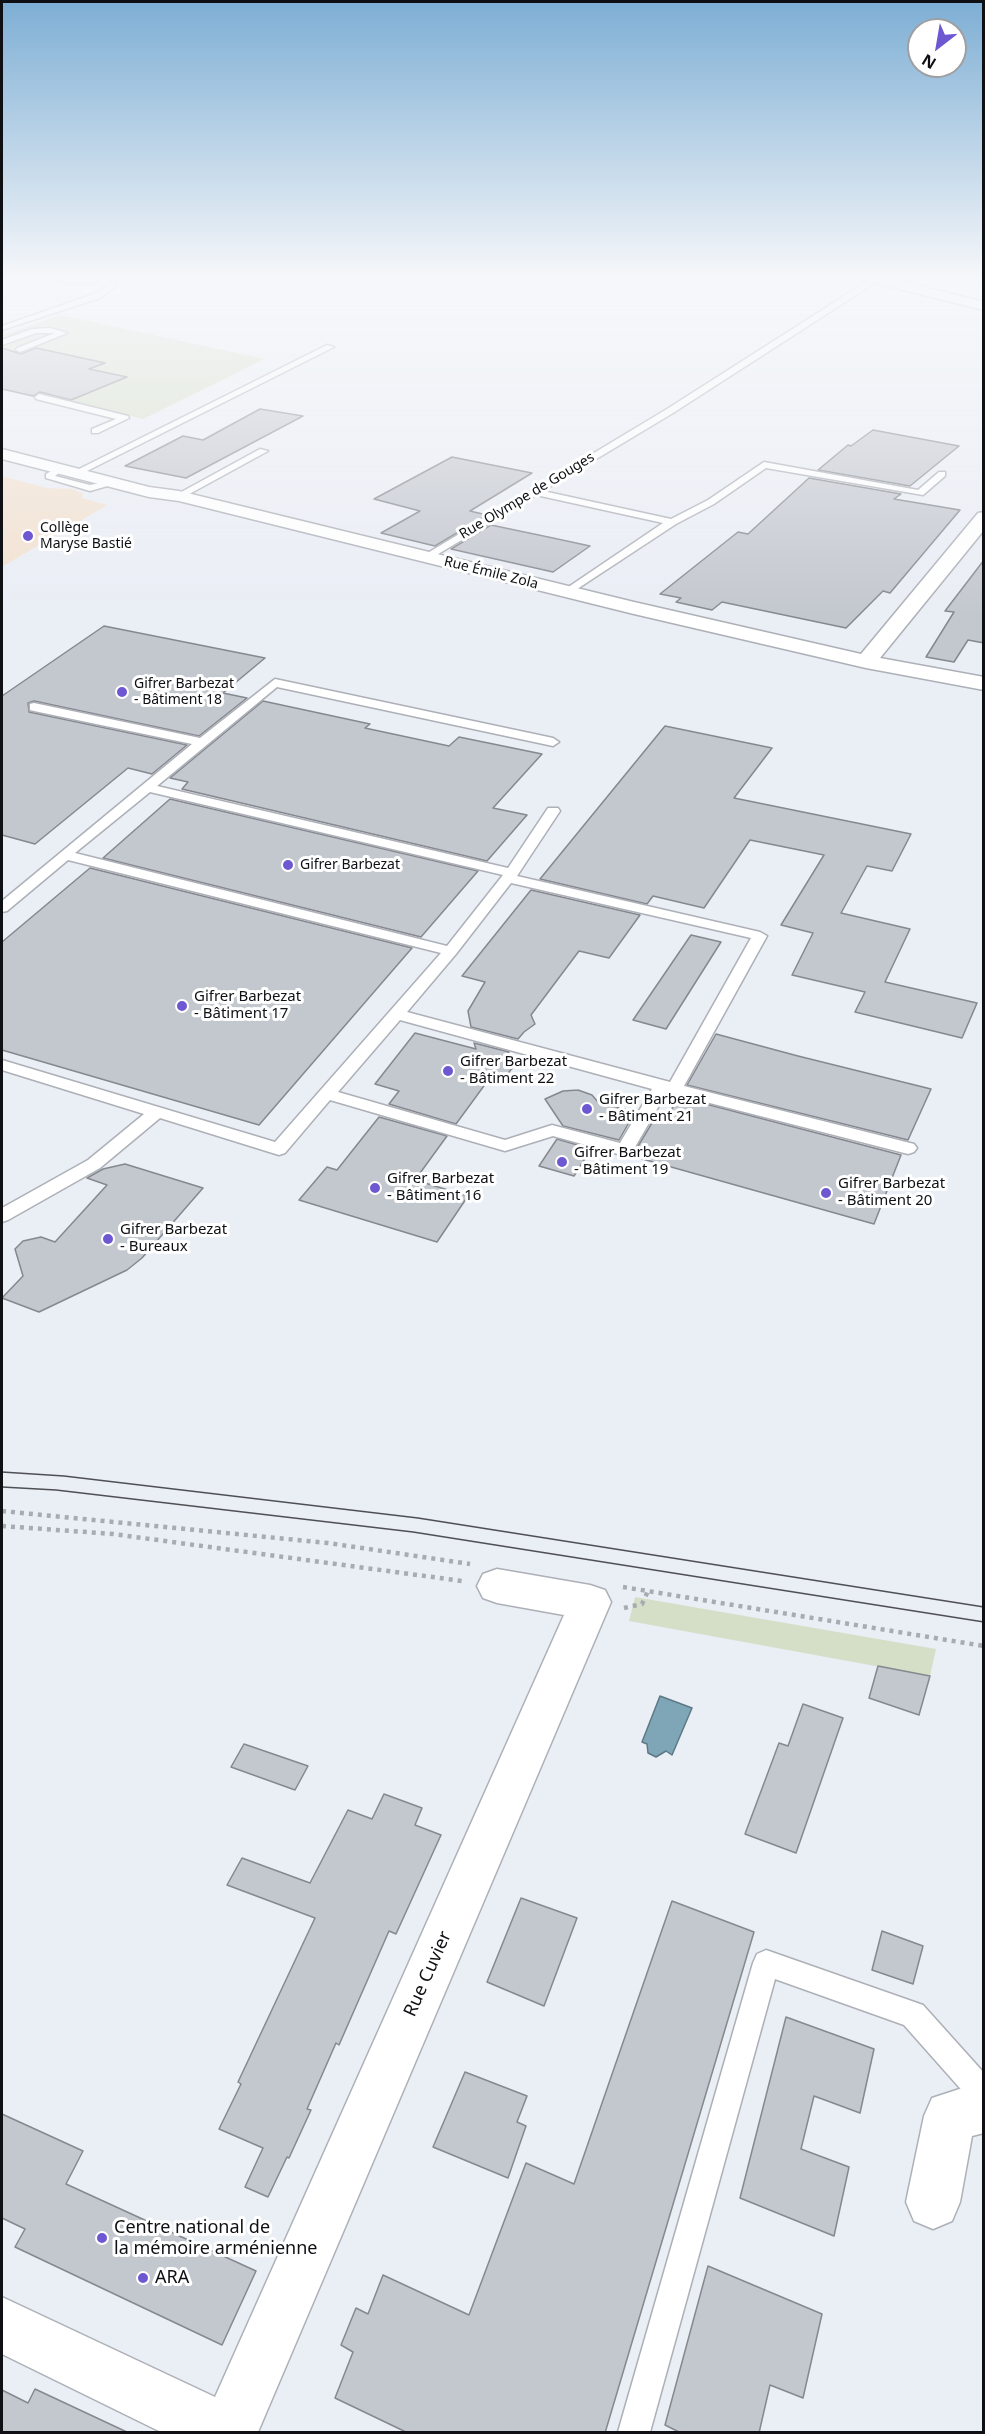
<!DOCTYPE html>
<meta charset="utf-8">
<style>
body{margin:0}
#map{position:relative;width:985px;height:2434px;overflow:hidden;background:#eaeef5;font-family:"Noto Sans",sans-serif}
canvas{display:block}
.frame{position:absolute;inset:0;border:3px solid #0f1013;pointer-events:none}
.north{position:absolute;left:907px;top:18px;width:60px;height:60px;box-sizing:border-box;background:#fff;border:2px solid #9f9fa1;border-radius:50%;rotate:211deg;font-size:16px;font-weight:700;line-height:24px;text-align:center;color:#0f1013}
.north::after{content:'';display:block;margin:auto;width:21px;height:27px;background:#6d58d2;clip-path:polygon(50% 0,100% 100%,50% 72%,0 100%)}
</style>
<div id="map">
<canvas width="985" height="2434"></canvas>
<div class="frame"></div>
<div class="north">N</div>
</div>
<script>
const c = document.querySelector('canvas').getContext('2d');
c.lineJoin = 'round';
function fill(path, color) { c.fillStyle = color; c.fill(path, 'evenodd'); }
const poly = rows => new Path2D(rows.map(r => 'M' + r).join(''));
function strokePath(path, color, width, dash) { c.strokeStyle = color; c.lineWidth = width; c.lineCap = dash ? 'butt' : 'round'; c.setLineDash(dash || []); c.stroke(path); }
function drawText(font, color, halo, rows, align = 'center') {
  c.font = font + ' "Noto Sans",sans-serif'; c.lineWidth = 6; c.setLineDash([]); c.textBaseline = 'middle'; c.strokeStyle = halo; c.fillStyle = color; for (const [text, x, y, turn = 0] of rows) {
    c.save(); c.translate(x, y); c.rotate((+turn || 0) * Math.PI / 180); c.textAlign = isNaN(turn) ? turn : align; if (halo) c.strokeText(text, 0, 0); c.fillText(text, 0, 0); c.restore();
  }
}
const education = poly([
 [2,476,47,488,73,489,83,494,82,498,107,505,2,567]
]);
const green = poly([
 [60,315,265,359,143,419,41,394,33,397,2,389,2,335],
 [635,1597,936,1649,930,1676,629,1621]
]);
const water = poly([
 [660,1696,692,1708,672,1755,666,1751,656,1757,648,1753,647,1744,642,1742,660,1696]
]);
const building = poly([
 [2,348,21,354,36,348,105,363,89,369,127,377,71,400,40,392,33,396,2,389,2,348],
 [260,409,303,416,186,478,125,466,183,436,203,440,260,409],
 [873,430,959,446,910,486,818,470,848,445,851,446,873,430],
 [452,457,532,473,470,511,487,515,435,546,381,533,420,511,374,499,452,457],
 [809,478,901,494,894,499,960,510,890,593,883,591,846,628,722,602,712,610,676,602,681,598,660,594,738,532,748,534,809,478],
 [491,525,553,538,590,546,553,572,451,549,491,525],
 [984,560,984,643,968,640,954,662,926,657,954,612,945,611,984,560],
 [104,626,265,658,223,693,247,698,199,736,34,701,28,703,29,712,187,745,152,774,128,768,35,844,2,835,2,696,104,626],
 [263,701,370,724,365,728,449,746,459,737,542,754,493,808,527,815,487,861,182,789,188,782,170,778,263,701],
 [665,726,772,748,734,798,911,834,892,871,867,866,841,913,910,929,885,982,977,1003,962,1038,855,1012,865,992,792,975,813,933,781,925,824,855,750,840,704,908,653,896,647,904,540,879,665,726],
 [170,799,478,871,421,937,103,858,170,799],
 [90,868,412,948,259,1125,2,1050,2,942,90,868],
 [531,890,640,915,609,958,579,951,531,1015,535,1024,524,1032,518,1039,471,1027,468,1011,485,982,462,976,531,890],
 [691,935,721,942,666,1029,633,1020,691,935],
 [415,1033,476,1049,474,1043,509,1052,506,1056,514,1066,501,1082,489,1079,456,1124,389,1104,399,1091,375,1084,415,1033],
 [716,1034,798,1056,931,1089,908,1140,687,1085,716,1034],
 [578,1090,592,1095,598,1102,635,1112,619,1140,563,1126,545,1099,563,1091,578,1090],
 [679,1097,901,1155,874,1224,632,1156,655,1118,665,1120,679,1097],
 [379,1117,447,1136,415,1180,468,1196,437,1242,299,1200,327,1167,337,1170,379,1117],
 [557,1139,591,1149,574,1176,539,1166,557,1139],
 [125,1164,203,1188,142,1258,127,1270,39,1312,2,1298,23,1276,15,1249,23,1241,41,1237,55,1242,107,1185,87,1178,103,1169,125,1164],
 [878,1666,930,1676,919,1715,869,1698,878,1666],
 [803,1704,843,1718,796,1853,745,1834,779,1743,788,1746,803,1704],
 [244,1744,308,1766,295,1790,231,1767,244,1744],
 [384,1794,422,1808,415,1825,441,1835,396,1934,389,1931,339,2045,336,2043,307,2109,311,2110,289,2158,287,2157,268,2197,245,2187,263,2148,219,2129,241,2084,238,2082,315,1918,227,1885,242,1858,310,1883,348,1810,372,1819,384,1794],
 [521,1898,577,1918,544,2006,487,1982,521,1898],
 [672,1901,754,1932,605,2433,408,2433,335,2398,353,2352,341,2345,356,2308,368,2314,383,2275,469,2315,526,2163,574,2184,672,1901],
 [882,1931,923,1946,913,1984,872,1970,882,1931],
 [786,2017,874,2049,860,2113,814,2096,801,2149,849,2167,834,2236,740,2198,786,2017],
 [465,2072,527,2096,517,2122,526,2126,508,2178,433,2147,465,2072],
 [2,2114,83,2151,66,2184,256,2271,222,2345,15,2247,25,2229,2,2218,2,2114],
 [708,2266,822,2314,803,2398,770,2385,759,2433,681,2433,665,2425,708,2266],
 [35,2389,129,2433,2,2433,2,2390,28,2403,35,2389]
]);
const path = poly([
 [2,1511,328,1543,470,1564],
 [2,1526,113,1534,462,1581],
 [623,1587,984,1646],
 [624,1608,642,1604,648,1591]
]);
const service = poly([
 [37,275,103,279,116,286,100,298,2,330,2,326,94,294,107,286,101,283,61,282,37,275],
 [874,277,881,279,673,413,543,491,671,519,708,500,764,462,918,490,939,472,945,472,945,476,923,495,766,468,714,504,676,524,568,595,564,594,564,590,663,523,536,495,430,559,421,557,667,409,874,277],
 [50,328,67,333,20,352,16,350,17,348,55,333,36,333,2,345,2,340,32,329,50,328],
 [327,345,334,347,79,475,71,473,327,345],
 [39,394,128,416,129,418,98,433,92,433,92,429,116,419,36,399,35,397,39,394],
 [260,449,268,451,182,498,174,496,260,449],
 [60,466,65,469,55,476,90,485,113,480,118,483,90,491,46,478,46,474,60,466],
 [275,679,553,738,559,742,553,746,277,687,157,786,508,868,548,808,558,808,560,811,517,876,760,932,767,936,684,1086,914,1144,917,1148,914,1152,908,1154,667,1092,631,1154,625,1156,553,1136,505,1151,330,1100,285,1153,279,1155,160,1118,100,1168,8,1220,2,1222,2,1208,88,1160,144,1114,2,1070,2,1060,275,1142,441,953,68,860,7,911,2,912,2,901,192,744,34,711,30,710,30,704,34,703,200,738,275,679],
 [150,792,503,875,447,946,75,853,150,792],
 [511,883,751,938,670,1082,407,1012,456,954,511,883],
 [400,1020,652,1089,620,1143,552,1125,505,1140,338,1092,400,1020],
 [766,1950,923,2005,984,2073,984,2108,974,2104,904,2025,775,1979,650,2432,618,2432,753,1963,757,1954,766,1950]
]);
const minor = poly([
 [853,275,876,275,984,302,984,310,855,278,853,275],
 [2,449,149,487,179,491,634,602,861,654,978,513,984,512,984,530,880,658,984,677,984,690,866,668,634,614,179,501,149,497,2,459,2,449],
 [497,1569,590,1585,605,1590,611,1602,258,2432,161,2432,2,2354,2,2297,215,2397,564,1615,497,1603,483,1598,477,1586,483,1574,497,1569],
 [984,2081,984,2133,972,2136,960,2202,952,2221,933,2229,914,2221,906,2202,924,2116,932,2098,984,2081]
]);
const tram = poly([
 [2,1472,64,1476,418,1518,984,1607],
 [2,1487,56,1490,413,1532,984,1622]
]);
const markers = [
 [28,536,6,"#6d58d2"],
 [122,692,6,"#6d58d2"],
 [288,865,6,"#6d58d2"],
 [182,1006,6,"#6d58d2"],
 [448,1071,6,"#6d58d2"],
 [587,1109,6,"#6d58d2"],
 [562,1162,6,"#6d58d2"],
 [375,1188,6,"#6d58d2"],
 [826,1193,6,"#6d58d2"],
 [108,1239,6,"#6d58d2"],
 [102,2238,6,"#6d58d2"],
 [143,2278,6,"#6d58d2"]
];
const farStreetnames = [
 ["Rue Olympe de Gouges",527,496,-31],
 ["Rue Émile Zola",491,573,14]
];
const farPoinames = [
 ["Collège",40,528],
 ["Maryse Bastié",40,544],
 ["Gifrer Barbezat",134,684],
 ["- Bâtiment 18",134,700],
 ["Gifrer Barbezat",300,865]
];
const poiNames = [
 ["Gifrer Barbezat",194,997],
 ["- Bâtiment 17",194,1014],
 ["Gifrer Barbezat",460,1062],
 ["- Bâtiment 22",460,1079],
 ["Gifrer Barbezat",599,1100],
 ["- Bâtiment 21",599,1117],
 ["Gifrer Barbezat",574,1153],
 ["- Bâtiment 19",574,1170],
 ["Gifrer Barbezat",387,1179],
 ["- Bâtiment 16",387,1196],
 ["Gifrer Barbezat",838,1184],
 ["- Bâtiment 20",838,1201],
 ["Gifrer Barbezat",120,1230],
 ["- Bureaux",120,1247]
];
const nearStreetnames = [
 ["Rue Cuvier",428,1974,-66]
];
const nearPoinames = [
 ["Centre national de",114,2228],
 ["la mémoire arménienne",114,2249],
 ["ARA",155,2278]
];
fill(education, '#f2e1cf');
fill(green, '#d5dfc8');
fill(water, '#7ea6b6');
strokePath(water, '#5d7985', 1.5);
fill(building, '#c3c7ce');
strokePath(building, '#85898f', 1.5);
strokePath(service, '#adb0b7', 3);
strokePath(minor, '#adb0b7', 3);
strokePath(path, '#a8abb1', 4.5, [4, 5]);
fill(service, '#fff');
fill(minor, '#fff');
strokePath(tram, '#4e5054', 1.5);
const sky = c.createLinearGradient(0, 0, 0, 616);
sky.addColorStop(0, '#7daed4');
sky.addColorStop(0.45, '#f6f7fa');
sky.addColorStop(1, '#f6f7fa00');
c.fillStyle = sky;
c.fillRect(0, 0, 985, 616);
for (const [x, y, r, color] of markers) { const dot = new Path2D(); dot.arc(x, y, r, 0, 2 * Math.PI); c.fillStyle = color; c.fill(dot); strokePath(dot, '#fff', 2); }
drawText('14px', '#0f1013', '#fff', farStreetnames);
drawText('14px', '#0f1013', '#fff', farPoinames, 'left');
drawText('15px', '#0f1013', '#fff', poiNames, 'left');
drawText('18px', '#0f1013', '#fff', nearStreetnames);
drawText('18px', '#0f1013', '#fff', nearPoinames, 'left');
</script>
